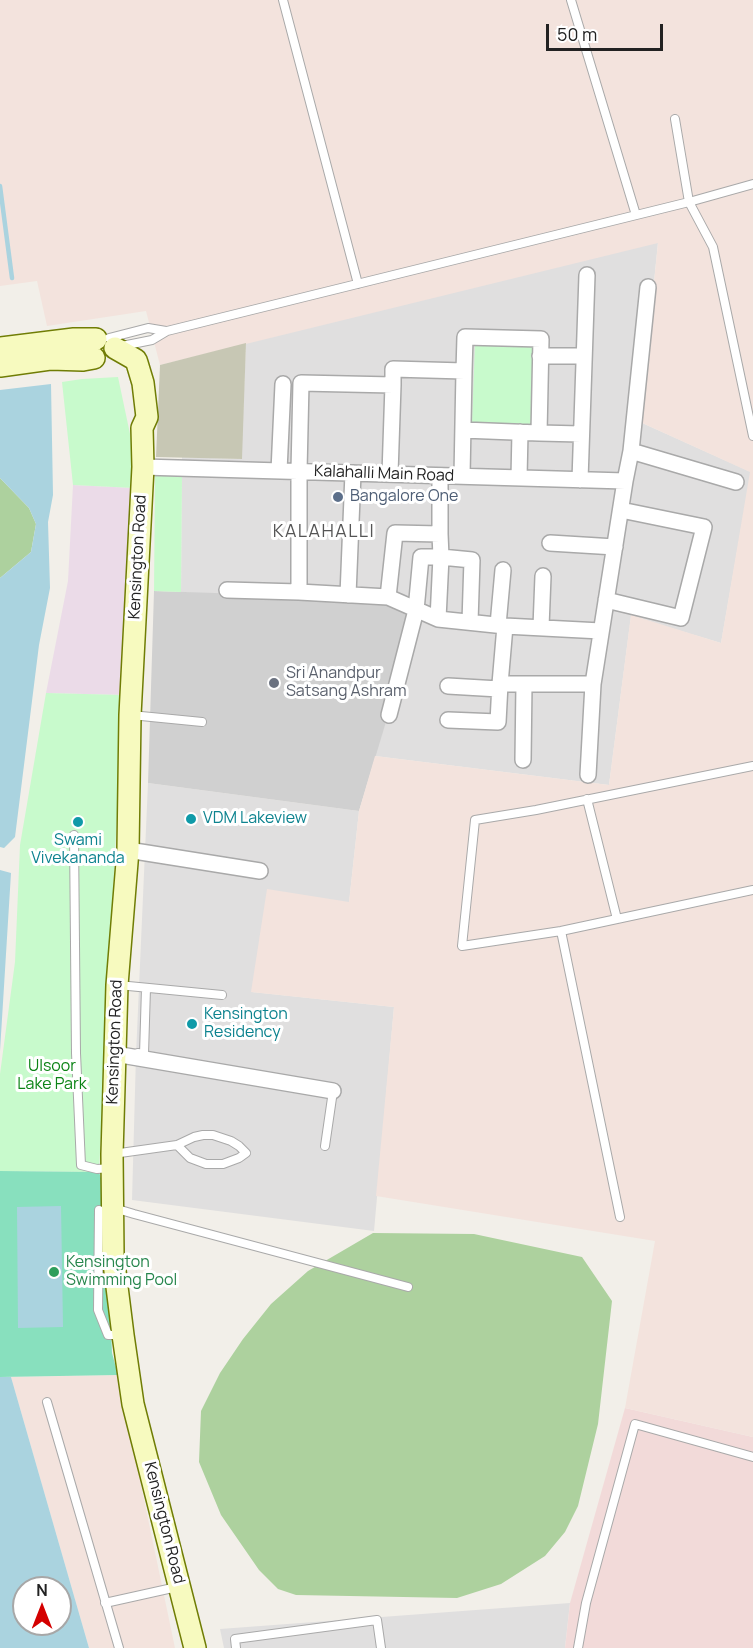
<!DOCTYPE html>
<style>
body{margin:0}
#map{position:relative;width:753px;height:1648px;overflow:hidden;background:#f2efe9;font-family:Manrope,sans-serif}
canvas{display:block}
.north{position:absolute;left:12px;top:1576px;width:60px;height:60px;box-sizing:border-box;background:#fff;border:2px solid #a7a7a7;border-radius:50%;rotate:0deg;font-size:16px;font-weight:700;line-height:24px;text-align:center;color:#222}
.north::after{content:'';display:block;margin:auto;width:21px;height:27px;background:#d40000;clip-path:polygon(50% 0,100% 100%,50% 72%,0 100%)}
.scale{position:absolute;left:546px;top:24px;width:117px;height:27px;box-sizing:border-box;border:3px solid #222;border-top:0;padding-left:8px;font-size:18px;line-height:21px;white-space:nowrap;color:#222;-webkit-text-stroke:4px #fff;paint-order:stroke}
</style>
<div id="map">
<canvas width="753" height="1648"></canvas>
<div class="north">N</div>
<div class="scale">50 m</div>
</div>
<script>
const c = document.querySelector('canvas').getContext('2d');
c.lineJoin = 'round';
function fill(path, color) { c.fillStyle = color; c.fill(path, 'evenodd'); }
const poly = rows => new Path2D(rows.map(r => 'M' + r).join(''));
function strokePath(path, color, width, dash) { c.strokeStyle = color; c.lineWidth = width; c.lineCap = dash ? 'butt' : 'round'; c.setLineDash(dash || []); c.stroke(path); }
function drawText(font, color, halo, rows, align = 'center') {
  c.font = font + ' Manrope,sans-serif'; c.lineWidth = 6; c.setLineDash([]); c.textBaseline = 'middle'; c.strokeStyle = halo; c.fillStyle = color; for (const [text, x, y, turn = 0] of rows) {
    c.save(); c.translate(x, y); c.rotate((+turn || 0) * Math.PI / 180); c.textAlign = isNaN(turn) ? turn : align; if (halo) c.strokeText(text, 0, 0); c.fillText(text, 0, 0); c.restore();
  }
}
const residential = poly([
 [658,242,640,422,751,472,721,643,631,616,609,785,375,756,420,611,181,592,182,457,241,459,246,343],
 [148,783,359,811,349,903,252,992,394,1007,374,1231,132,1200,136,1055],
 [570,1603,565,1648,224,1648,220,1629]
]);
const commercial = poly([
 [625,1408,753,1437,753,1648,565,1648,570,1603]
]);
const industrial = poly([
 [73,485,134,488,123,695,46,693,68,581]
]);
const religious = poly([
 [154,591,339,597,387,603,420,610,359,811,148,783]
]);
const military = poly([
 [0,0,753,0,753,1437,625,1408,655,1241,376,1196,394,1007,251,992,267,889,349,902,359,811,375,756,609,785,631,615,721,643,750,472,640,422,658,243,160,365,146,311,47,326,37,281,0,286],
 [118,1375,175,1648,89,1648,11,1377]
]);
const construction = poly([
 [246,343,242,459,156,457,160,365]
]);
const forest = poly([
 [0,478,29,508,36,524,31,552,0,578],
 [373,1233,474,1234,582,1257,612,1301,598,1424,578,1506,565,1532,545,1556,501,1584,457,1598,296,1595,278,1589,259,1570,221,1515,199,1462,201,1411,220,1373,243,1339,271,1304,308,1271]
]);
const park = poly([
 [475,345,535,347,532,425,472,423],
 [118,377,137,467,134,488,73,485,62,382,82,379],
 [155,476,182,476,181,592,154,591],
 [46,693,123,695,99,1172,0,1171,0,1074,15,962,20,845]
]);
const pitch = poly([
 [0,1171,99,1172,105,1191,112,1353,118,1375,0,1377]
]);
const water = poly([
 [51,384,53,495,48,522,50,588,39,645,15,837,4,848,0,847,0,578,31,552,36,524,29,508,0,478,0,390],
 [0,870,11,873,0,1051],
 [61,1206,63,1327,18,1328,17,1207],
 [0,1377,11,1377,89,1648,0,1648],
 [24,1588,60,1588,60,1624,24,1624]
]);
const stream = poly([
 [0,186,12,278]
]);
const lane = poly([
 [283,0,358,284],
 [571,0,636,215],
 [675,119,689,202,713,247,753,436],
 [109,338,148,328,166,331],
 [122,346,152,340,167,331,689,202,753,184],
 [131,715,202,722],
 [587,799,617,919,753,890],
 [74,835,76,1053,81,1165,97,1169,112,1168],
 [617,919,561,931,462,946,475,820,536,810,753,766],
 [561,931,620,1217],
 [118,985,222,995],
 [138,1053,144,1054,146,988],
 [325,1146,333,1091],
 [113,1154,177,1145,194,1137,203,1135,213,1135,231,1141,239,1146,246,1153,239,1158,223,1164,206,1164,190,1158,177,1145],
 [114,1208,134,1214,408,1287],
 [99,1210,98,1310,108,1335,121,1335],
 [47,1402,119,1648],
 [105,1603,177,1587],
 [236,1648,235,1639,377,1620,381,1648],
 [578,1648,586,1603,635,1424,753,1457]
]);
const street = poly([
 [540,356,584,356],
 [393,385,393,369,464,371],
 [539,433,581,434],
 [631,451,736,482],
 [143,467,625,481],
 [279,471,283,384],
 [390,474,393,385,301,383,299,471,299,592,388,597,438,619,505,626,601,631],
 [462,476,464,371,465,337,541,339,539,433,463,430],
 [519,478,520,432],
 [580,480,587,275],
 [440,534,441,557,472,560,470,622],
 [550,543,615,547],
 [227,590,299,592],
 [348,595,353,473],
 [388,597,395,533,440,534,440,476],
 [606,600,681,618,704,527,621,510],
 [498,625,503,570],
 [505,626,500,684,593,684],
 [541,627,543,576],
 [448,686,499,689],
 [389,715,416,610,421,557,441,557,438,619],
 [448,720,498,722,500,684],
 [523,760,524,684],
 [588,775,593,684,625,481,631,451,648,287],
 [128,850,260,871],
 [115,1054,333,1091]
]);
const secondary = poly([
 [0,348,74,339,96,339],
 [115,348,136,360,137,363,143,383,147,417,142,428,143,467,130,715,128,850,117,985,112,1154,113,1255,123,1335,133,1404,195,1648],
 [0,366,50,359,83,360,94,358]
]);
const markers = [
 [338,497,6,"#5c6f8a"],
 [274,683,6,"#6b7280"],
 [191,819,6,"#0f9aa8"],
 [78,822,6,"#0f9aa8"],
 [192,1024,6,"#0f9aa8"],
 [54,1272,6,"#2e9e5b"]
];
const streetNames = [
 ["Kalahalli Main Road",384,474,2],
 ["Kensington Road",138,557,-87],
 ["Kensington Road",115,1042,-88],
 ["Kensington Road",164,1523,76]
];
const serviceNames = [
 ["Bangalore One",350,497]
];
const worshipNames = [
 ["Sri Anandpur",286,674],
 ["Satsang Ashram",286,692]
];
const cultureNames = [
 ["VDM Lakeview",203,819],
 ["Swami",78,841,"center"],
 ["Vivekananda",78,859,"center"],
 ["Kensington",204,1015],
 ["Residency",204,1033]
];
const parkNames = [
 ["Ulsoor",52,1067],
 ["Lake Park",52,1085]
];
const leisureNames = [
 ["Kensington",66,1263],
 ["Swimming Pool",66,1281]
];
const neighbourhoodNames = [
 ["KALAHALLI",324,532]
];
fill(residential, '#e0dfdf');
fill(commercial, '#f2dad9');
fill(industrial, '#ebdbe8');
fill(religious, '#d0d0d0');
fill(military, '#f3e3dd');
fill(construction, '#c7c7b4');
fill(forest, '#add19e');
fill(park, '#c8facc');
fill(pitch, '#88e0be');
fill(water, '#aad3df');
strokePath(stream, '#aad3df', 4.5);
strokePath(lane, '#a9a9a9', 10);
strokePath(street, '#a9a9a9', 18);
strokePath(secondary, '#707d05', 24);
strokePath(lane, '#fff', 8);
strokePath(street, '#fff', 15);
strokePath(secondary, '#f7fabf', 21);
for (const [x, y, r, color] of markers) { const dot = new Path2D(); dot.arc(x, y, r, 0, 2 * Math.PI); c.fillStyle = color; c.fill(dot); strokePath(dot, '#fff', 2); }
drawText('16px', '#222', '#fff', streetNames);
drawText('16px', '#4e5e75', '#fff', serviceNames, 'left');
drawText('16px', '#5b616d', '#fff', worshipNames, 'left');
drawText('16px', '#0d838f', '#fff', cultureNames, 'left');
drawText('16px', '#0c8416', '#fff', parkNames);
drawText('16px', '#27864d', '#fff', leisureNames, 'left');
c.letterSpacing = '1.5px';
drawText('18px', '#555', '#fff', neighbourhoodNames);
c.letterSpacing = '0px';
</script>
